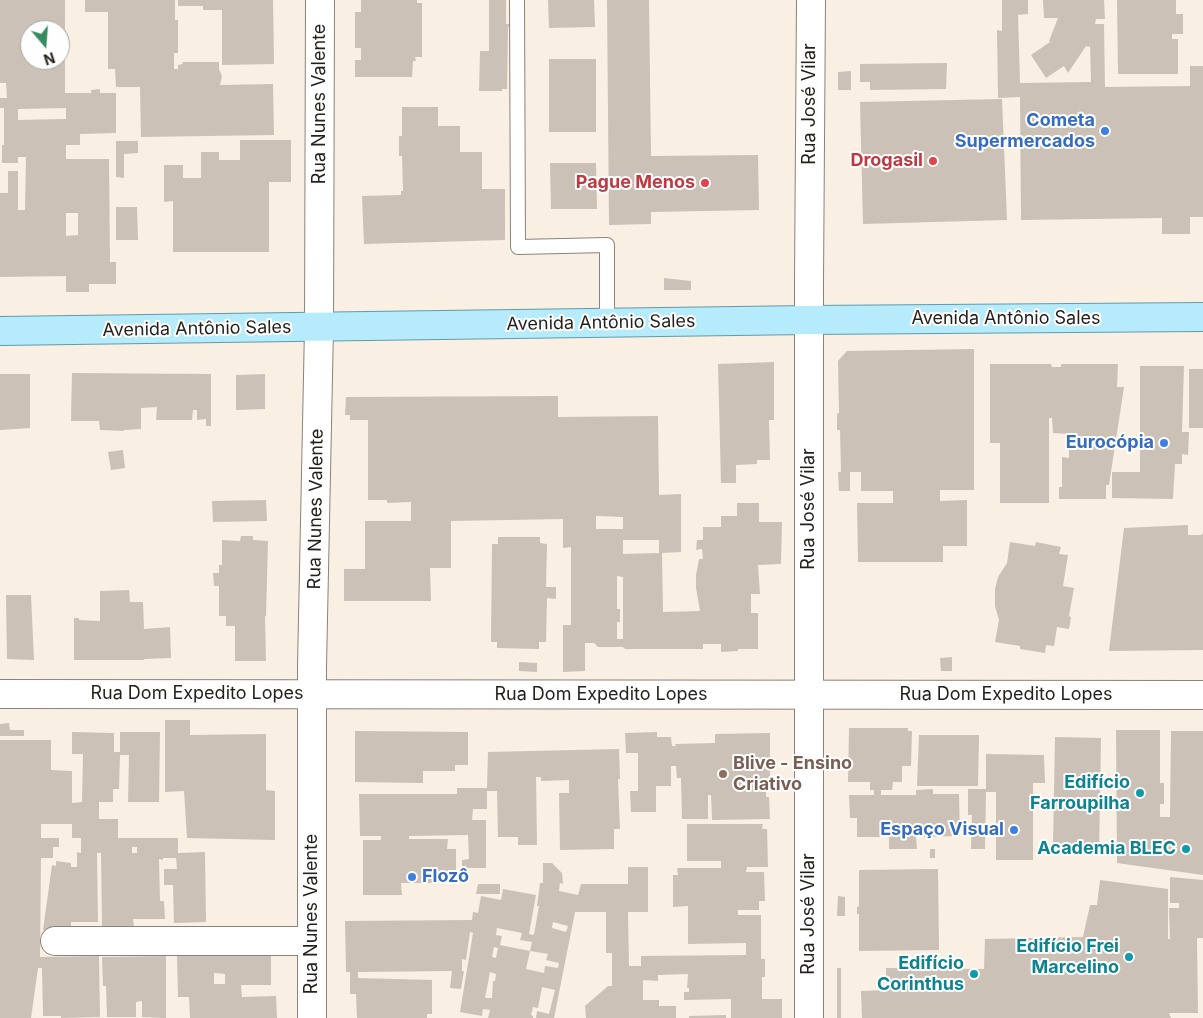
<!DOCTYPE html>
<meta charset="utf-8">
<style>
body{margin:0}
#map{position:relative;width:1203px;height:1018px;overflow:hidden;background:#faefe3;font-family:Inter,sans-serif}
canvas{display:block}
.north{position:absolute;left:20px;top:20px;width:50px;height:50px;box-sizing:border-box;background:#fefefe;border:1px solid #a6a5a3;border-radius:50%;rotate:162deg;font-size:14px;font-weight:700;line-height:20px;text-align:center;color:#231f1b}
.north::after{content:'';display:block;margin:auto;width:18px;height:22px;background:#378c5f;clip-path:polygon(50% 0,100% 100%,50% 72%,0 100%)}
</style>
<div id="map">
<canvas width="1203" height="1018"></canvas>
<div class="north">N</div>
</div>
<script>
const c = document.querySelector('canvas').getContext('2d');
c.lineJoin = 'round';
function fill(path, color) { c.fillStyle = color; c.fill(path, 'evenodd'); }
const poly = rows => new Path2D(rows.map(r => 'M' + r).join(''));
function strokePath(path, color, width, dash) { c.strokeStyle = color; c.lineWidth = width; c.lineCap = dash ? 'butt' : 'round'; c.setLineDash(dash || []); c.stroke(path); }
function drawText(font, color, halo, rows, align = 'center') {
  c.font = font + ' Inter,sans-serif'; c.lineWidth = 4; c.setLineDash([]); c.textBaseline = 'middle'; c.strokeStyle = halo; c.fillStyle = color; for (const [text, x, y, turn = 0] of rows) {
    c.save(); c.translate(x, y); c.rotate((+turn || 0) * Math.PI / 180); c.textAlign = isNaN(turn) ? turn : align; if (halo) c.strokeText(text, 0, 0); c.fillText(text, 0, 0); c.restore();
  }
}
const building = poly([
 [0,0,65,0,65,93,91,93,91,90,100,89,100,93,116,93,116,133,80,134,80,145,66,145,66,159,109,159,110,262,116,262,116,284,89,284,89,292,66,292,66,276,0,277,0,193,8,193,8,171,18,171,18,210,25,210,26,157,18,157,18,163,2,163,2,145,4,145,4,108,0,108,0,98,7,98,6,83,0,83],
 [30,30,60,30,60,60,30,60],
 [66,108,66,119,18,120,18,109],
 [66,213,78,213,78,235,66,236],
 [85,0,175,0,175,20,178,20,178,53,174,53,174,69,178,69,178,65,183,64,182,62,219,62,219,69,222,76,220,85,273,84,274,135,141,137,140,87,116,87,115,69,108,69,108,12,85,12],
 [178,0,273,0,274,64,222,65,222,10,203,10,203,6,178,6],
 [361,0,417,0,417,3,422,3,422,57,415,57,416,61,413,61,412,77,355,77,355,60,361,60,361,48,355,48,355,12,361,12],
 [489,0,506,0,506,24,509,24,509,27,508,27,507,89,502,89,502,91,479,91,480,51,489,51],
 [548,0,594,0,595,27,549,28],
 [607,0,649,0,651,156,758,155,759,210,651,212,651,224,609,225],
 [1002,0,1028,0,1028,14,1018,15,1020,83,1091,82,1090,45,1089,47,1086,46,1068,73,1064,66,1046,78,1031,55,1050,42,1049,41,1058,18,1044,18,1043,0,1104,0,1105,19,1096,19,1095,24,1104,24,1105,87,1190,86,1190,66,1203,66,1203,217,1190,217,1190,234,1162,234,1162,218,1021,220,1020,97,998,98,997,30,1002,31],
 [1117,0,1176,0,1176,14,1183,14,1183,34,1172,34,1172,39,1178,39,1178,74,1118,74],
 [549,59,596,59,596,132,549,132],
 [947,63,946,89,870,90,870,82,860,82,860,64],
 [851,71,851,90,838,90,838,72],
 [1002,99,1007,220,863,224,860,102],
 [402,107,438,107,438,126,460,126,460,152,482,152,482,189,505,189,505,240,364,244,362,196,401,195,401,191,403,191,402,156,399,156,399,136,402,136],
 [240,140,291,140,291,182,269,182,269,252,173,252,173,201,164,202,164,165,183,165,183,178,201,178,201,152,219,152,219,160,240,160],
 [116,141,138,141,138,153,124,154,124,178,116,177],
 [550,163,596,163,597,209,551,209],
 [116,207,137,207,138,240,116,240],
 [664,278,691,281,691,290,664,290],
 [974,349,974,490,940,490,940,501,967,500,967,546,943,546,943,562,858,562,857,503,893,503,893,491,861,491,861,472,850,472,850,491,839,491,838,472,841,472,840,430,837,430,837,414,839,413,838,361,847,351],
 [774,362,774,420,769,420,770,460,757,460,757,464,736,465,736,483,721,483,718,364],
 [990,364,1051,364,1052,367,1061,367,1061,364,1118,364,1117,387,1124,387,1109,485,1106,485,1106,499,1059,499,1059,487,1062,487,1062,457,1069,458,1069,434,1053,433,1052,418,1049,418,1049,503,1000,503,1000,443,990,443],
 [1140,366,1184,366,1182,432,1189,432,1188,455,1182,454,1182,464,1175,464,1173,499,1112,498,1112,472,1140,472],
 [1189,369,1203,369,1203,428,1189,428],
 [72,373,211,374,211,426,206,426,206,419,197,420,197,410,193,410,192,420,156,420,157,407,141,408,141,429,124,430,124,431,100,430,99,421,71,421],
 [0,374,30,374,30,428,0,430],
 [265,374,265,409,236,410,236,375],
 [558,396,558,417,658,416,659,495,681,494,681,552,662,553,663,612,700,611,696,588,696,575,699,559,703,559,702,549,696,550,697,540,703,540,703,527,721,527,721,516,737,516,737,503,759,503,759,522,782,522,781,564,758,565,760,594,751,594,751,613,758,613,758,649,738,649,738,651,721,652,721,644,703,644,703,649,625,649,623,647,598,647,594,643,585,643,585,671,563,672,563,625,571,625,571,547,563,548,563,519,451,521,451,568,430,568,431,601,344,601,344,569,365,569,365,521,411,521,411,502,387,503,387,500,368,500,368,420,350,420,350,415,345,415,346,397],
 [596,516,623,517,623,529,596,529],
 [623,540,659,540,659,553,623,554],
 [617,576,623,577,623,639,617,639,617,622,620,622,620,609,617,609],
 [123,450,125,468,111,470,108,452],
 [266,500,267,521,213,522,212,501],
 [1188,525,1188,535,1201,535,1203,533,1203,650,1109,651,1124,528],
 [241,536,253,536,253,540,268,541,266,616,265,616,266,661,235,661,235,626,226,626,226,616,219,616,219,586,214,586,213,573,219,573,219,565,222,565,222,540,240,541],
 [498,537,540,537,540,543,547,544,546,587,556,587,556,599,547,598,546,642,539,642,539,649,497,648,497,642,491,642,492,544,498,544],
 [1010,542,1035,546,1036,542,1061,547,1059,554,1068,555,1063,586,1074,588,1069,616,1071,617,1069,629,1057,627,1054,646,1046,645,1045,653,1020,649,1020,646,995,642,999,620,995,606,995,589,998,577,1007,563],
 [129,590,130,602,143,602,144,629,170,627,171,658,144,659,144,660,74,660,74,618,79,618,79,620,100,621,100,591],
 [6,595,31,595,34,660,7,659],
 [952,657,952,671,941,671,940,658],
 [519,662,537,663,537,672,519,671],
 [165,720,190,720,190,735,266,734,266,790,275,791,275,840,187,838,184,791,165,792],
 [9,723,10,730,24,730,24,736,0,736,0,724],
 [849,728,908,728,908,731,912,731,911,766,902,766,902,782,893,782,892,790,881,790,881,795,916,795,916,790,933,789,933,794,959,794,960,836,916,837,917,849,889,849,889,837,857,837,857,818,850,818,849,795,874,795,874,790,870,790,870,782,848,782],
 [1116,730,1160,730,1160,783,1164,783,1164,804,1160,804,1160,817,1170,817,1171,731,1203,731,1203,875,1117,863],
 [355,731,468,732,468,765,455,765,455,771,423,771,423,783,355,782],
 [72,732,114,733,114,752,120,752,120,732,160,732,159,802,128,802,129,755,120,755,119,789,113,789,113,802,99,802,99,819,118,819,118,838,178,838,178,853,205,852,206,922,174,923,173,885,164,885,164,869,177,869,176,858,163,858,163,860,159,859,160,901,164,901,165,919,133,919,134,927,102,927,101,855,101,853,97,853,98,922,71,922,71,930,43,930,52,865,56,866,56,861,71,863,71,867,77,867,77,852,81,853,81,838,72,838,72,824,41,824,41,838,59,838,59,847,53,847,53,858,41,858,40,957,99,956,100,1017,61,1018,61,1016,43,1016,42,968,38,968,31,1018,0,1018,0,740,51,740,51,770,72,771,72,803,82,802,83,754,72,754],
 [132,847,137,847,137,853,132,853],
 [657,732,657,737,671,737,672,746,676,746,675,744,715,743,715,734,770,733,770,783,766,783,766,797,769,797,770,819,712,820,711,795,708,795,708,819,682,819,681,778,677,778,676,766,671,766,671,786,656,786,656,812,631,812,630,791,638,791,638,753,626,753,625,733],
 [919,735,979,735,978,786,917,786],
 [1055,737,1101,738,1099,854,1065,854,1066,845,1053,845],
 [619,749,620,779,618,779,620,829,614,829,614,849,560,850,559,793,569,793,569,780,541,781,541,777,536,777,537,845,518,845,518,837,498,837,497,791,487,791,487,809,473,809,472,820,486,820,486,868,462,868,462,860,469,859,468,835,409,836,409,839,448,839,447,849,456,849,456,870,448,870,449,883,401,883,402,895,363,895,363,840,381,840,381,836,360,836,359,794,457,794,457,788,487,788,488,752],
 [986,754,1044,755,1045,783,1033,783,1033,860,996,860,996,792,986,792,985,849,971,849,972,815,968,815,968,789,986,789],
 [687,824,763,824,762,829,767,829,768,867,747,867,746,872,764,872,765,901,759,901,759,910,738,910,738,915,761,915,761,959,765,959,765,977,762,977,762,999,782,999,782,1018,731,1018,731,999,684,1000,684,992,689,992,689,988,687,988,688,974,658,975,658,981,643,980,643,1000,659,1000,659,1006,676,1006,676,1018,586,1018,585,1006,608,986,612,986,612,953,606,953,606,912,575,912,554,1018,536,1018,537,1011,549,1014,555,990,542,987,538,1008,533,1007,531,1015,533,1016,533,1018,488,1018,490,1010,483,1009,482,1016,460,1012,473,933,470,932,466,960,462,959,462,971,464,971,461,989,450,988,452,971,358,972,358,978,432,980,432,1014,427,1014,427,1018,357,1018,356,994,350,994,350,972,346,972,345,921,472,920,473,912,478,913,481,896,501,900,503,889,536,895,529,934,533,935,534,934,539,906,537,906,540,883,543,883,543,863,552,863,562,873,563,884,560,883,559,891,578,895,581,884,628,884,628,867,648,867,648,912,628,912,629,966,641,966,641,956,746,955,746,943,688,944,688,906,673,907,673,875,678,875,677,868,721,868,721,861,687,861],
 [553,922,568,926,566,932,552,928],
 [497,928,522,933,520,940,532,942,530,951,500,945,502,936,496,935],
 [494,947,498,948,496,958,492,957],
 [530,951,548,954,546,960,559,963,558,968,545,966,544,973,526,969],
 [490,972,496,974,495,981,493,981,492,998,485,998],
 [930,849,935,849,935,858,930,858],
 [938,869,939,950,859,951,859,914,857,914,857,907,859,906,859,870],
 [1170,877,1203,880,1203,938,1197,938,1198,1013,1169,1013,1171,1018,862,1018,861,991,886,990,886,968,984,969,985,939,1083,937,1090,905,1097,905,1100,880,1168,889,1168,939,1170,939,1169,908,1179,908,1179,903,1170,903],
 [478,884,500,884,500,894,476,894],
 [838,896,845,897,845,916,837,916],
 [208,951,222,951,222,956,271,955,271,985,241,985,242,997,276,996,277,1018,190,1018,189,997,178,997,177,956,208,955],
 [214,973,225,974,225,984,214,984],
 [166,956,166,1018,142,1017,142,1001,136,1002,136,1017,107,1017,106,986,103,986,102,957],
 [837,968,841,968,841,1018,837,1018],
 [726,1015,726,1018,689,1018,689,1016]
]);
const service = poly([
 [517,0,518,247,607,245,607,323]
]);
const minor = poly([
 [55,941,312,941],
 [312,1018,312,667,319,328],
 [809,1018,809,281,811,0]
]);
const tertiary = poly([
 [319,328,320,0],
 [0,694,1203,695]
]);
const primary = poly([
 [0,331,809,320,1203,317]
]);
const markers = [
 [1105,131,5,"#3f7fe0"],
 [933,161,5,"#e0444e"],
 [705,183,5,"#e0444e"],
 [1164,443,5,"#3f7fe0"],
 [723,774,5,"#8d6e63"],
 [1140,793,5,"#0f9aa8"],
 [1014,830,5,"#3f7fe0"],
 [1186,849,5,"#0f9aa8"],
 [412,877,5,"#3f7fe0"],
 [1129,957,5,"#0f9aa8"],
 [974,974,5,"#0f9aa8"]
];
const streetNames = [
 ["Rua Nunes Valente",320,104,-90],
 ["Rua José Vilar",810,104,-90],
 ["Avenida Antônio Sales",1006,319],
 ["Avenida Antônio Sales",601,323,-1],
 ["Avenida Antônio Sales",197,329,-1],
 ["Rua Nunes Valente",316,509,-89],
 ["Rua José Vilar",809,509,-90],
 ["Rua Dom Expedito Lopes",197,694],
 ["Rua Dom Expedito Lopes",601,695],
 ["Rua Dom Expedito Lopes",1006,695],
 ["Rua Nunes Valente",312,914,-90],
 ["Rua José Vilar",809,914,-90]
];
const shopNames = [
 ["Cometa",1095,121],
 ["Supermercados",1095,142],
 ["Eurocópia",1154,443],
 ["Espaço Visual",1004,830],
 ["Flozô",422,877,"left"]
];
const healthNames = [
 ["Drogasil",923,161],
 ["Pague Menos",695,183]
];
const educationNames = [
 ["Blive - Ensino",733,764],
 ["Criativo",733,785]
];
const cultureNames = [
 ["Edifício",1130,783],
 ["Farroupilha",1130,804],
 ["Academia BLEC",1176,849],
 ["Edifício Frei",1119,947],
 ["Marcelino",1119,968],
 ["Edifício",964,964],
 ["Corinthus",964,985]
];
fill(building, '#ccc1b6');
strokePath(service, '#8c8277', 16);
strokePath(minor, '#8c8277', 30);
strokePath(tertiary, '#8c8277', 30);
strokePath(primary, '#619bab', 30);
strokePath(service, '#fff', 14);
strokePath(minor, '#fff', 28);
strokePath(tertiary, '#fff', 28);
strokePath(primary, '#b5ebfb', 28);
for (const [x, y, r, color] of markers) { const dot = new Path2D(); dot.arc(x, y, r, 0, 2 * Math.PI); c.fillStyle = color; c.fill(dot); strokePath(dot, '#fefefe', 2); }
drawText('18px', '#231f1b', '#fefefe', streetNames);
drawText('bold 18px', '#366cbe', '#fefefe', shopNames, 'right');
drawText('bold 18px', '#be3a42', '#fefefe', healthNames, 'right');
drawText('bold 18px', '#785e54', '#fefefe', educationNames, 'left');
drawText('bold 18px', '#0d838f', '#fefefe', cultureNames, 'right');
</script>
